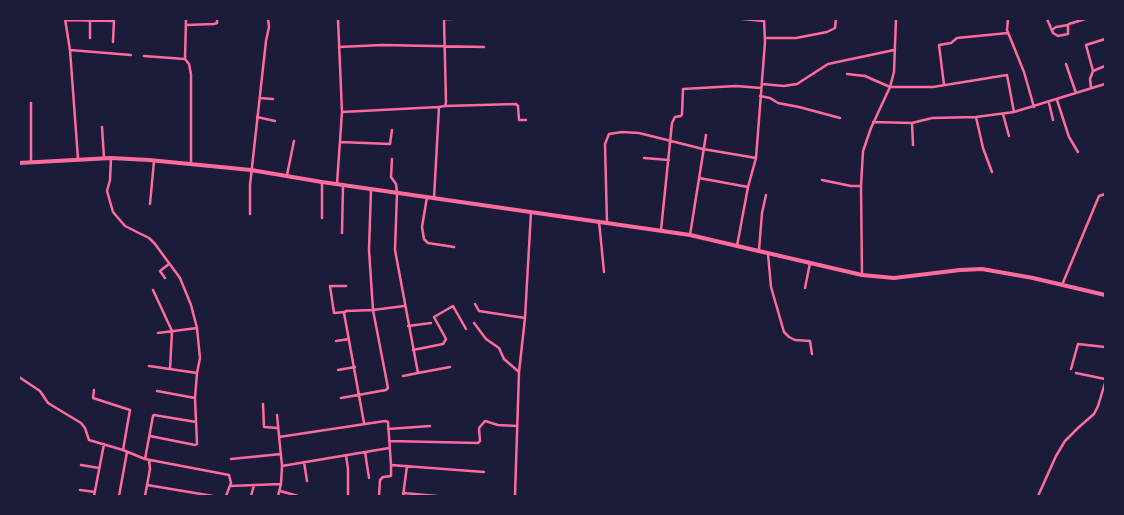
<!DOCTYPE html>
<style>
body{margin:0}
#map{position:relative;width:1124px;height:515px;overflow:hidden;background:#1b1b3a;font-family:"Space Grotesk",sans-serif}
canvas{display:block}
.frame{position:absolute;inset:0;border:20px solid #1b1b3a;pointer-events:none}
</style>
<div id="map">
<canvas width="1124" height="515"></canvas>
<div class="frame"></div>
</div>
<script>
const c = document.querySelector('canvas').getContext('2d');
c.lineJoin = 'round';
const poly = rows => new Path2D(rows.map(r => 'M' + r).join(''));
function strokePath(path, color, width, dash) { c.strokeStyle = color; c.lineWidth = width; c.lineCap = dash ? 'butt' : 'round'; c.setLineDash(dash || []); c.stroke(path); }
const minor = poly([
 [65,19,70,50,78,159],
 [444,19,452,19],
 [743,19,764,21],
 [1008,19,1007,30,1024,72,1034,107],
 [1047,19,1053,33,1058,36,1068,34,1068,25,1069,24,1085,19],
 [65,20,114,21],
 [186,25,214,24,217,23,217,19],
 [1052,30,1056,27,1068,25],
 [90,38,90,19],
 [765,38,796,38,827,32,835,28,836,19],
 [113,42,114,19],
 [339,47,382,45,484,47],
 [70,50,131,55],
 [144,56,185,59,186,19],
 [185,59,189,64,191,74,191,164],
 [1066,64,1076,93],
 [1093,71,1086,45,1105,39],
 [847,74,865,76,890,87,933,87,1007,75,1014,112],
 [762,84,784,86,797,84,828,64,894,50],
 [944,85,939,45,951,43,957,38,1008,33],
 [1091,88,1090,79,1093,71,1105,66],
 [760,96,770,98,778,103,799,107,840,118],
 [260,98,273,99],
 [1057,100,1069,137,1078,152],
 [1049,103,1053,120],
 [445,106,516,104,518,106,519,120,526,120],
 [342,112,439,107],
 [1003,114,1009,136],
 [257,117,275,121],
 [976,117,983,148,992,172],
 [873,122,912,123,932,118,976,117,1014,112,1105,84],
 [912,123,913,145],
 [102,127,104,158],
 [340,142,390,144,392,130],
 [111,158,110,180,107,191,113,212,125,226,149,238,155,244,180,278,191,305,197,328,200,358,197,373,195,398,197,444,195,445,150,436],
 [644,158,669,160],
 [392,159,391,177,396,184,397,192,395,250,418,373,450,367],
 [31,162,31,103],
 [287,175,294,141],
 [699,178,748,187],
 [822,180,851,186,861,186],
 [337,184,342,112,338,19],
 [427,197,422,227,424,239,428,243,454,247],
 [434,198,439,107,445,106,446,102,444,19],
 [150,204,154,161],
 [250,214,250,185,266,41,269,27,268,19],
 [322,218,322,182],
 [599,221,604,272],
 [607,223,605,144,609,134,622,132,639,133,703,149,756,158],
 [661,230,672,123,675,117,681,116,682,114,683,89,736,86,761,88],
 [342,233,343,185],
 [690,235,706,135],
 [737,246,748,187,756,158,765,42,764,19],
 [759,250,762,213,766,195],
 [768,254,771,287,784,332,789,337,795,340,810,341,812,354],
 [862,275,861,186,863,151,871,128,890,87,894,72,896,19],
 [165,278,160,271,169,264],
 [1062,285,1099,196,1105,194],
 [805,288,810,263],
 [153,290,172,331,170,369],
 [475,304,479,311,525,318],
 [344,312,334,313,330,286,346,286],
 [474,323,486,339,499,348,504,359,519,372],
 [408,326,431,323],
 [158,333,197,328],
 [336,341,349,339],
 [413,350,443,344,446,339,434,317,453,306,466,329],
 [149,366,197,373],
 [1071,369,1078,344,1105,347],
 [338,370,355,367],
 [1076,373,1105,379],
 [403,376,418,373],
 [19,377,40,391,48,403,81,423,85,428,89,440,123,450,145,459,229,475,231,483,226,496],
 [94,390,93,398,130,410,123,450],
 [157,391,195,398],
 [341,398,386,390,388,388,373,310,369,250,371,189],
 [263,404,264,427,278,428],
 [277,415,282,466,281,484,278,496],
 [364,423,344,313,346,311,373,310,404,306],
 [388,429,430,426],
 [279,437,385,421,388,422,391,465,484,472],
 [389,441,478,443,480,441,479,428,485,421,498,425,517,426],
 [365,452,369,478],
 [346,455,348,469,348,496],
 [145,459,153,416,154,415,196,422],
 [231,459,281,454],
 [304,462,307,481],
 [81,465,99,468],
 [282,466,389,448],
 [147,485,213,496],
 [230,486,281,484],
 [80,490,95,492],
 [280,491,298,496],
 [403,493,437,496],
 [94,496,104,444],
 [119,496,127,452],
 [145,496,150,469,149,460],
 [251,496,254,485],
 [379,496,380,480,383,477,391,476,391,465],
 [403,496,407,466],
 [515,496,519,372,525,318,531,212],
 [1038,496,1056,456,1065,441,1079,427,1094,414,1098,406,1105,383]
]);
const primary = poly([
 [19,163,111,158,149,160,251,170,322,182,690,235,862,275,894,278,960,270,982,269,1033,278,1105,295]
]);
strokePath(minor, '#ff6b9d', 2.5);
strokePath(primary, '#ff6b9d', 4);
</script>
